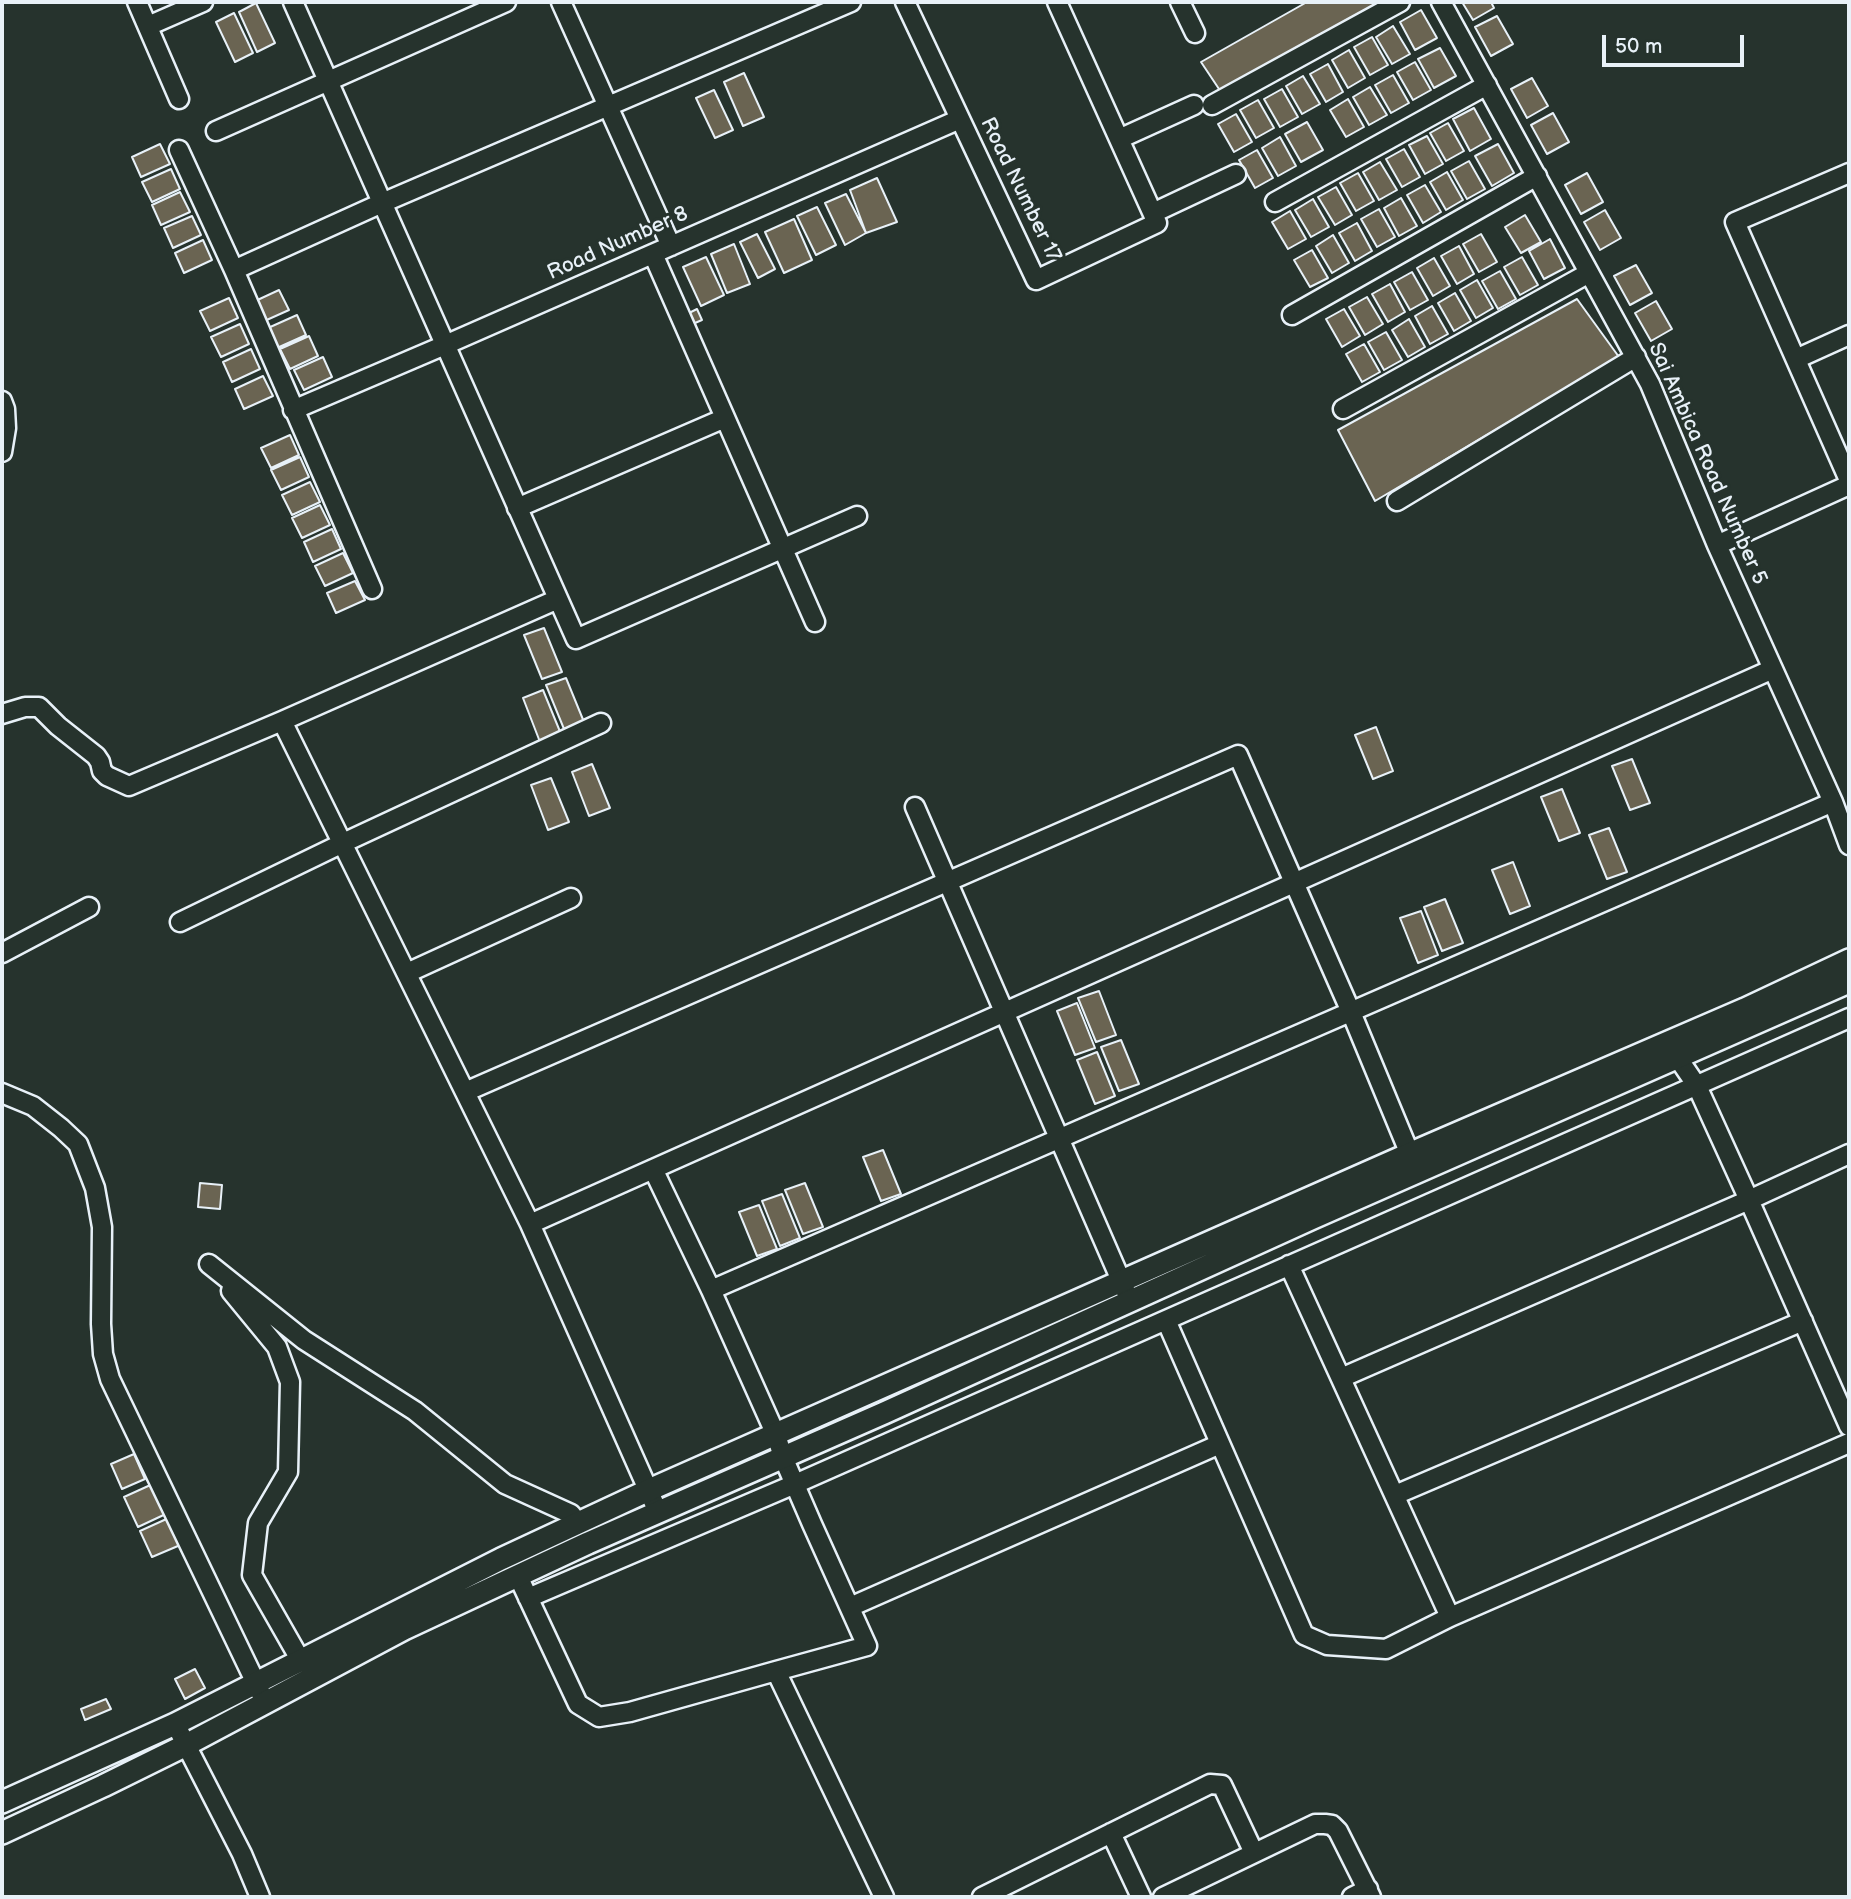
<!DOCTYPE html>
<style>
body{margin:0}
#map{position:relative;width:1851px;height:1899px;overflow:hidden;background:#26332d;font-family:"Balsamiq Sans",sans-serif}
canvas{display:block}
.frame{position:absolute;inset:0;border:4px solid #e8f1f8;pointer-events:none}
.scale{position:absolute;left:1602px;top:35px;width:142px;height:32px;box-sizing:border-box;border:4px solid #e8f1f8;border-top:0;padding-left:9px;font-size:21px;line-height:24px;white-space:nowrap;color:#e8f1f8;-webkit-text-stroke:5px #26332d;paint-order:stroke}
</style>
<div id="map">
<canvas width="1851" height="1899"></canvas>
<div class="frame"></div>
<div class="scale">50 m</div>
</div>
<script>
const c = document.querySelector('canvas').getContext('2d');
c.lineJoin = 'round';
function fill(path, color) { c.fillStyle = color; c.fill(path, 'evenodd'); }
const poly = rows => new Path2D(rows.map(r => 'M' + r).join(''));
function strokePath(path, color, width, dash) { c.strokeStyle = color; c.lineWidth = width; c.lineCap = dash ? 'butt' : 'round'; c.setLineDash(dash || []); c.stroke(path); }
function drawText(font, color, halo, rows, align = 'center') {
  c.font = font + ' "Balsamiq Sans",sans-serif'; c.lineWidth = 6; c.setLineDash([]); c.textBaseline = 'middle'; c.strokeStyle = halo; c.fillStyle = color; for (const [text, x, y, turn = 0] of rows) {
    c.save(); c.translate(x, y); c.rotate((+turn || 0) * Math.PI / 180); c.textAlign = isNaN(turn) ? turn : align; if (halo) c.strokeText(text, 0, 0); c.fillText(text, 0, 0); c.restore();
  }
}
const building = poly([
 [1307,2,1379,2,1221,92,1201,62,1307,2],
 [1462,2,1491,2,1494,8,1473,20,1462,2],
 [256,3,275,43,257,52,239,12,256,3],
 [1421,10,1437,38,1415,50,1400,22,1421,10],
 [234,13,253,53,235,62,216,22,234,13],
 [1497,16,1513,44,1491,56,1475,27,1497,16],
 [1393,26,1410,54,1392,64,1376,37,1393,26],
 [1372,37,1388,65,1370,75,1354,47,1372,37],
 [1440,48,1456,76,1434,88,1418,59,1440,48],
 [1349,50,1365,78,1348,88,1332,60,1349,50],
 [1415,62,1431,90,1413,100,1397,72,1415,62],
 [1328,64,1343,92,1326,102,1310,74,1328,64],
 [744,73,764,117,743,126,724,82,744,73],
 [1393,75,1409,103,1391,113,1375,85,1393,75],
 [1303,76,1320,104,1302,114,1286,86,1303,76],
 [1532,78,1548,106,1527,118,1511,89,1532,78],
 [1370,87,1387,115,1369,125,1353,97,1370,87],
 [1282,89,1298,117,1280,127,1264,99,1282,89],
 [714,90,733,130,715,138,696,98,714,90],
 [1348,99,1364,127,1346,137,1330,110,1348,99],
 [1258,100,1274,128,1256,138,1240,110,1258,100],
 [1474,108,1491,139,1470,151,1453,119,1474,108],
 [1553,113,1569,142,1547,154,1531,125,1553,113],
 [1236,114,1252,142,1234,152,1218,124,1236,114],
 [1307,122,1323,150,1301,162,1285,134,1307,122],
 [1448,123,1464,151,1446,161,1430,133,1448,123],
 [1427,136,1443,164,1425,174,1409,145,1427,136],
 [1280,137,1296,166,1278,176,1262,148,1280,137],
 [160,144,170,164,141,177,132,157,160,144],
 [1498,144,1514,173,1492,186,1475,156,1498,144],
 [1404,149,1420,177,1402,187,1386,159,1404,149],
 [1257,150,1273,178,1255,188,1239,160,1257,150],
 [1469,161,1485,189,1467,199,1451,171,1469,161],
 [1380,162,1397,190,1379,200,1363,172,1380,162],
 [171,169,180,189,152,202,142,182,171,169],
 [1447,172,1463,200,1446,210,1430,182,1447,172],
 [1358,173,1374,201,1356,211,1340,183,1358,173],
 [1587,173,1603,202,1581,214,1565,185,1587,173],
 [877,178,897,222,866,233,850,190,877,178],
 [1425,185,1441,212,1423,223,1407,195,1425,185],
 [1336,187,1352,215,1335,225,1318,197,1336,187],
 [180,192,190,212,161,225,152,205,180,192],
 [846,194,866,233,845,245,825,203,846,194],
 [1401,198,1417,226,1399,236,1384,208,1401,198],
 [1313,199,1329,227,1311,237,1295,210,1313,199],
 [817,207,836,245,816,255,797,216,817,207],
 [1379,209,1395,237,1377,247,1361,219,1379,209],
 [1605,210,1621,238,1600,250,1584,222,1605,210],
 [1290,211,1306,239,1288,249,1272,222,1290,211],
 [1525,215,1541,242,1521,253,1505,227,1525,215],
 [192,216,201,235,173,248,164,228,192,216],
 [794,219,812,260,784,273,765,232,794,219],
 [1357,223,1372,251,1355,261,1339,233,1357,223],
 [757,234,775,269,758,278,740,242,757,234],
 [1481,234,1497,262,1479,272,1463,244,1481,234],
 [1333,235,1349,263,1332,273,1316,246,1333,235],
 [1550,239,1565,268,1544,279,1529,251,1550,239],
 [203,240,212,260,184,273,175,253,203,240],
 [734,244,750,284,727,293,711,254,734,244],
 [1459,246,1474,274,1457,284,1441,256,1459,246],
 [1312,250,1328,278,1310,287,1294,260,1312,250],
 [706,257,724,295,701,306,683,267,706,257],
 [1522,257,1538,285,1520,295,1504,267,1522,257],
 [1434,258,1450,286,1433,296,1417,268,1434,258],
 [1636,265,1652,293,1630,305,1614,276,1636,265],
 [1500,271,1516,299,1498,309,1482,281,1500,271],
 [1412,272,1428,300,1410,310,1394,282,1412,272],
 [1477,280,1493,308,1476,318,1460,290,1477,280],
 [1390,284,1405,312,1388,322,1372,294,1390,284],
 [279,290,289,310,260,323,251,303,279,290],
 [1455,293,1471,321,1454,331,1438,303,1455,293],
 [1367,297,1383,324,1365,335,1349,307,1367,297],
 [229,298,238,318,210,331,200,311,229,298],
 [1577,299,1619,357,1375,501,1338,430,1577,299],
 [1656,301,1672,329,1651,341,1635,313,1656,301],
 [1432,306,1448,334,1430,344,1415,316,1432,306],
 [697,309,702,320,688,326,683,316,697,309],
 [1344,309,1360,336,1342,347,1326,319,1344,309],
 [297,315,306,335,277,348,268,328,297,315],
 [1409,319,1425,347,1408,357,1392,330,1409,319],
 [240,324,249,344,221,357,211,337,240,324],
 [1386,332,1402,360,1384,370,1368,342,1386,332],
 [309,336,318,356,290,369,280,349,309,336],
 [1364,344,1380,372,1362,382,1346,354,1364,344],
 [251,349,260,369,232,382,223,362,251,349],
 [323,357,332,377,304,390,294,370,323,357],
 [263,376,273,396,244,409,235,389,263,376],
 [290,435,299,455,271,468,261,448,290,435],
 [300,457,309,477,281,490,271,470,300,457],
 [310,482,320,502,292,515,282,495,310,482],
 [320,505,330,525,302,538,292,518,320,505],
 [332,529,341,549,313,562,304,542,332,529],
 [343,553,353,573,325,586,315,566,343,553],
 [355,581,365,600,336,613,327,593,355,581],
 [544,628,562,672,542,679,524,635,544,628],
 [566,678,584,722,564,729,546,685,566,678],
 [543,690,561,734,540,742,523,698,543,690],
 [1376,727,1393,771,1373,779,1355,735,1376,727],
 [1632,759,1650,803,1630,810,1612,766,1632,759],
 [592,764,610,808,589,816,572,772,592,764],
 [551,778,569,822,548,830,531,785,551,778],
 [1562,789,1580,833,1559,841,1541,797,1562,789],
 [1609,828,1627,872,1607,879,1589,835,1609,828],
 [1513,862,1530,906,1510,914,1492,870,1513,862],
 [1445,899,1463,943,1442,951,1424,907,1445,899],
 [1421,911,1438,955,1418,963,1400,918,1421,911],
 [1099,991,1116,1035,1096,1042,1078,998,1099,991],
 [1077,1003,1095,1048,1075,1055,1057,1011,1077,1003],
 [1121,1040,1139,1084,1119,1091,1101,1047,1121,1040],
 [1097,1052,1115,1096,1095,1104,1077,1060,1097,1052],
 [883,1150,901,1194,881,1201,863,1157,883,1150],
 [200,1183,222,1185,220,1209,198,1207,200,1183],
 [805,1183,823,1227,803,1234,785,1190,805,1183],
 [782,1194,800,1238,780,1246,762,1201,782,1194],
 [759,1205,777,1249,757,1256,739,1212,759,1205],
 [134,1454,145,1479,122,1489,111,1464,134,1454],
 [157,1482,170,1512,138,1527,124,1497,157,1482],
 [173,1516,185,1543,152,1557,140,1531,173,1516],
 [195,1669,205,1688,185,1699,175,1679,195,1669],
 [106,1699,111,1709,85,1720,81,1709,106,1699]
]);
const minor = poly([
 [137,2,179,99],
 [293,2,576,639,857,516],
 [561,2,671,246],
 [905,2,1036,280,1157,223,1057,2],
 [1180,2,1195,33],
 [1441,2,1650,384,1717,545,1833,802,1849,845],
 [148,26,203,2],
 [1212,105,1400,2],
 [216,131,506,2],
 [1119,139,1194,105],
 [179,150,234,270],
 [1849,173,1735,222,1849,480],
 [1275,202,1487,85],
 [1153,213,1236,174],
 [653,254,815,622],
 [1292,315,1537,176],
 [1796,359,1849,335],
 [2,401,5,409,6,428,2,452],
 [1343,409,1589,273],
 [293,410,445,345,960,119],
 [1397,501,1636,357],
 [517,508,725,418],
 [1717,545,1849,485],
 [372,589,234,270,382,203,851,2],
 [2,714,25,707,39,707,58,726,96,756,100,762,102,771,107,776,129,786,282,721,558,599],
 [282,721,530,1224,658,1512],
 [915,807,1126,1292],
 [180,922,343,843,601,723],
 [2,953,89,907],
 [407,973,571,898],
 [1671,1048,1697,1086,1749,1200,1849,1154],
 [465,1092,1238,755,1351,1012,1414,1164],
 [2,1093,33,1106,61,1128,78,1144,95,1188,102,1227,101,1324,103,1354,110,1379,265,1702],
 [653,1169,711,1290,776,1435,783,1457,812,1524,867,1646,776,1671],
 [530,1224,1773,669],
 [209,1264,304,1340,415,1411,505,1484,571,1514,578,1523],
 [1289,1265,1450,1617],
 [711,1290,1833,802],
 [231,1291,277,1347,290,1382,288,1472,258,1523,252,1575,301,1661],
 [1166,1320,1304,1635,1327,1645,1386,1649,1450,1617,1849,1443],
 [1341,1378,1749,1200,1849,1426],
 [1395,1495,1803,1321],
 [518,1576,578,1704,599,1717,630,1712,776,1671,884,1897],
 [528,1598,795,1484,1849,1018],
 [850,1607,1220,1444],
 [180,1733,242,1854,260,1897],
 [1111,1833,1141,1897],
 [982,1897,1210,1784,1222,1785,1254,1853],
 [1163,1897,1315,1824,1325,1824,1332,1825,1338,1831,1371,1897],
 [1352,1897,1368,1889]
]);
const tertiary = poly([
 [2,1802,175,1724,501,1559,649,1490,1409,1154,1745,1009,1849,960],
 [2,1833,103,1786,186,1745,404,1629,588,1543,884,1413,1313,1218,1849,982]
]);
const streetNames = [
 ["Road Number 17",1020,190,64],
 ["Road Number 8",618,244,-24],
 ["Sai Ambica Road Number 5",1707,464,66]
];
fill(building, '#6a6452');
strokePath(building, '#e8f1f8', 2);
strokePath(minor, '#e8f1f8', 23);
strokePath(tertiary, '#e8f1f8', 26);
strokePath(minor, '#26332d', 18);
strokePath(tertiary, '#26332d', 21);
drawText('21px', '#e8f1f8', '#26332d', streetNames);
</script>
